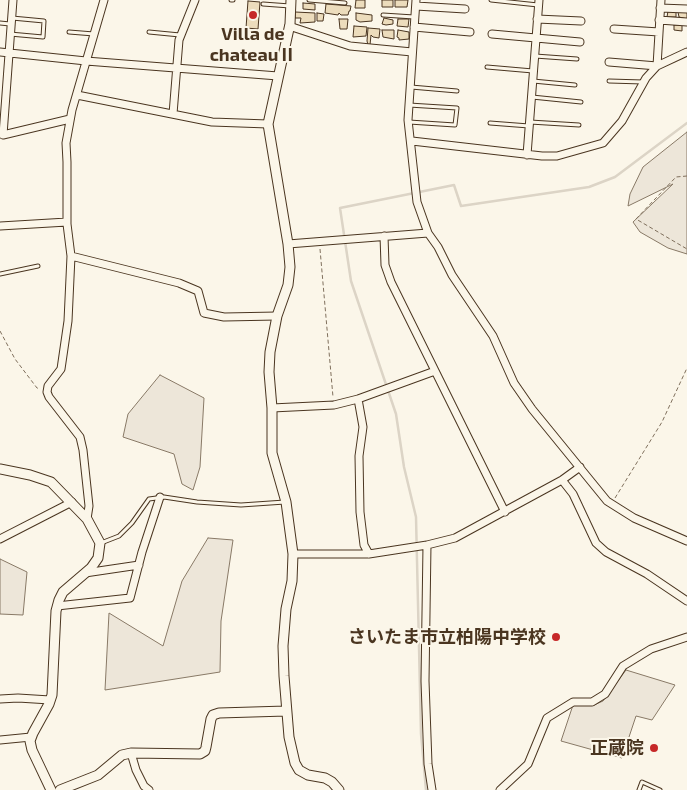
<!DOCTYPE html>
<meta charset="utf-8">
<style>
body{margin:0}
canvas{display:block;background:#fbf6e9}
</style>
<canvas width="687" height="790"></canvas>
<script>
const c = document.querySelector('canvas').getContext('2d');
c.lineJoin = 'round';
function fill(path, color) { c.fillStyle = color; c.fill(path, 'evenodd'); }
const poly = rows => new Path2D(rows.map(r => 'M' + r).join(''));
function strokePath(path, color, width, dash) { c.strokeStyle = color; c.lineWidth = width; c.lineCap = dash ? 'butt' : 'round'; c.setLineDash(dash || []); c.stroke(path); }
function drawText(font, color, halo, rows, align = 'center') {
  c.font = font + ' "Exo 2","Noto Sans JP",sans-serif'; c.lineWidth = 4; c.setLineDash([]); c.textBaseline = 'middle'; c.strokeStyle = halo; c.fillStyle = color; for (const [text, x, y, turn = 0] of rows) {
    c.save(); c.translate(x, y); c.rotate((+turn || 0) * Math.PI / 180); c.textAlign = isNaN(turn) ? turn : align; if (halo) c.strokeText(text, 0, 0); c.fillText(text, 0, 0); c.restore();
  }
}
const green = poly([
 [687,132,687,254,668,248,640,232,633,222,673,184,628,206,630,194,643,167,687,132],
 [160,375,204,398,200,467,193,490,182,484,174,454,123,437,128,414,160,375],
 [208,538,233,540,221,621,220,672,105,690,109,613,163,646,182,581,208,538],
 [0,559,27,572,23,615,0,614,0,559],
 [626,670,675,685,652,720,636,716,622,758,561,741,573,705,594,705,603,701,626,670]
]);
const stream = poly([
 [426,790,421,734,416,517,404,467,396,414,351,281,340,208,454,185,461,206,589,187,615,177,687,123]
]);
const building = poly([
 [356,0,365,0,365,8,355,8,356,0],
 [382,0,393,0,393,7,382,7,382,0],
 [395,0,408,0,407,7,395,7,395,0],
 [248,1,260,2,258,29,246,28,248,1],
 [303,3,315,4,315,10,303,9,303,3],
 [326,4,351,6,350,11,349,11,348,15,341,15,339,13,338,15,325,13,326,4],
 [668,11,676,11,676,17,667,17,668,11],
 [295,12,315,13,315,22,300,23,301,18,295,18,295,12],
 [678,12,687,12,687,19,679,17,678,12],
 [317,13,324,14,323,21,317,21,317,13],
 [356,13,372,15,372,21,360,22,356,20,356,13],
 [384,18,393,20,393,24,386,25,382,24,384,18],
 [339,19,348,19,347,29,340,29,339,19],
 [398,19,409,19,408,27,397,26,398,19],
 [674,25,682,25,682,31,674,30,674,25],
 [354,26,367,27,366,36,353,37,354,26],
 [368,28,380,29,379,38,373,37,371,35,370,45,368,45,367,41,368,28],
 [382,30,394,30,394,39,383,37,382,30],
 [398,30,409,32,409,39,399,40,399,38,397,37,398,30]
]);
const path = poly([
 [687,176,676,177,636,219,687,249],
 [320,249,333,397],
 [0,331,15,359,37,388,40,389],
 [615,498,662,422,687,368]
]);
const lane = poly([
 [231,0,233,0],
 [309,0,345,3],
 [491,0,538,5],
 [263,4,290,6],
 [383,15,414,17],
 [0,23,10,24],
 [69,32,94,34],
 [149,32,180,35],
 [10,34,43,37,44,21,12,18],
 [535,56,577,59],
 [487,67,533,71],
 [533,81,575,85],
 [609,81,643,82],
 [411,87,457,91],
 [532,97,581,102],
 [409,122,455,125,457,108,409,105],
 [530,122,579,125],
 [490,123,529,126],
 [0,274,38,266],
 [101,543,119,536,132,523,149,499,164,497,197,502,241,505,285,502],
 [639,790,642,782,660,790]
]);
const street = poly([
 [13,0,3,135,70,119],
 [416,0,408,120,417,202,428,233,438,247,452,275,493,336,514,383,532,409,607,501,634,518,687,541],
 [416,6,465,9],
 [660,8,687,9],
 [537,19,581,21],
 [659,20,687,22],
 [289,26,350,46,412,52],
 [414,27,470,32],
 [614,29,659,32],
 [492,34,580,42],
 [0,52,86,61,278,76],
 [609,62,657,66],
 [657,66,661,0],
 [77,95,212,122,268,124],
 [173,114,179,40,195,0],
 [412,141,542,156,557,156,603,143,622,121,646,78,657,66,687,52],
 [527,155,539,0],
 [0,226,67,222],
 [384,236,385,265,391,282,505,512],
 [288,244,428,233],
 [71,256,179,283,198,291,204,313,224,317,277,316],
 [358,399,363,427,359,456,360,512,364,545,369,554],
 [272,408,334,405,358,399,435,371],
 [562,480,573,494,596,543,606,552,647,574,687,601],
 [87,519,89,506,83,450,80,437,49,397,47,392,48,386,61,369,68,321,71,256,67,224,67,162,66,143,72,110,104,0],
 [0,539,72,502],
 [427,545,425,681,428,764,432,790],
 [293,554,369,554,427,545,455,538,562,480,580,467],
 [85,573,139,565],
 [57,606,130,598,142,552,160,497],
 [0,699,18,698,50,700],
 [0,740,31,737],
 [131,753,136,770,144,786,149,790],
 [500,790,528,764,547,718,573,702,592,702,605,694,623,666,651,649,687,637]
]);
const secondary = poly([
 [291,0,290,24,268,124,288,244,290,267,288,285,277,316,270,352,269,372,272,408,272,453,286,502,293,554,292,581,286,609,283,646,284,676,289,737,295,763,299,770,308,775,325,778,332,782,339,790],
 [0,469,30,475,51,482,87,519,100,543,98,558,91,568,63,592,59,600,56,611,52,695,49,704,33,733,30,741,32,750,51,790],
 [60,790,98,775,122,755,131,753,200,754,205,751,206,747,211,719,213,715,219,713,286,711]
]);
const markers = [
 [253,15,5,"#c62828"],
 [556,637,5,"#c62828"],
 [654,748,5,"#c62828"]
];
const poiNames = [
 ["Villa de",253,34,"center"],
 ["chateauⅡ",253,55,"center"],
 ["さいたま市立柏陽中学校",546,637],
 ["正蔵院",644,748]
];
fill(green, '#ede6d9');
strokePath(green, '#887966', 1);
strokePath(stream, '#dcd4c6', 2.5);
fill(building, '#ecdcbc');
strokePath(building, '#4a3520', 1);
strokePath(lane, '#4a3520', 5);
strokePath(street, '#4a3520', 9);
strokePath(secondary, '#4a3520', 11);
strokePath(path, '#7f6f5c', 1, [4, 2.5]);
strokePath(lane, '#fbf6e9', 3);
strokePath(street, '#fbf6e9', 7);
strokePath(secondary, '#fbf6e9', 9);
for (const [x, y, r, color] of markers) { const dot = new Path2D(); dot.arc(x, y, r, 0, 2 * Math.PI); c.fillStyle = color; c.fill(dot); strokePath(dot, '#fbf6e9', 2); }
drawText('bold 18px', '#4a3520', '#fbf6e9', poiNames, 'right');
</script>
